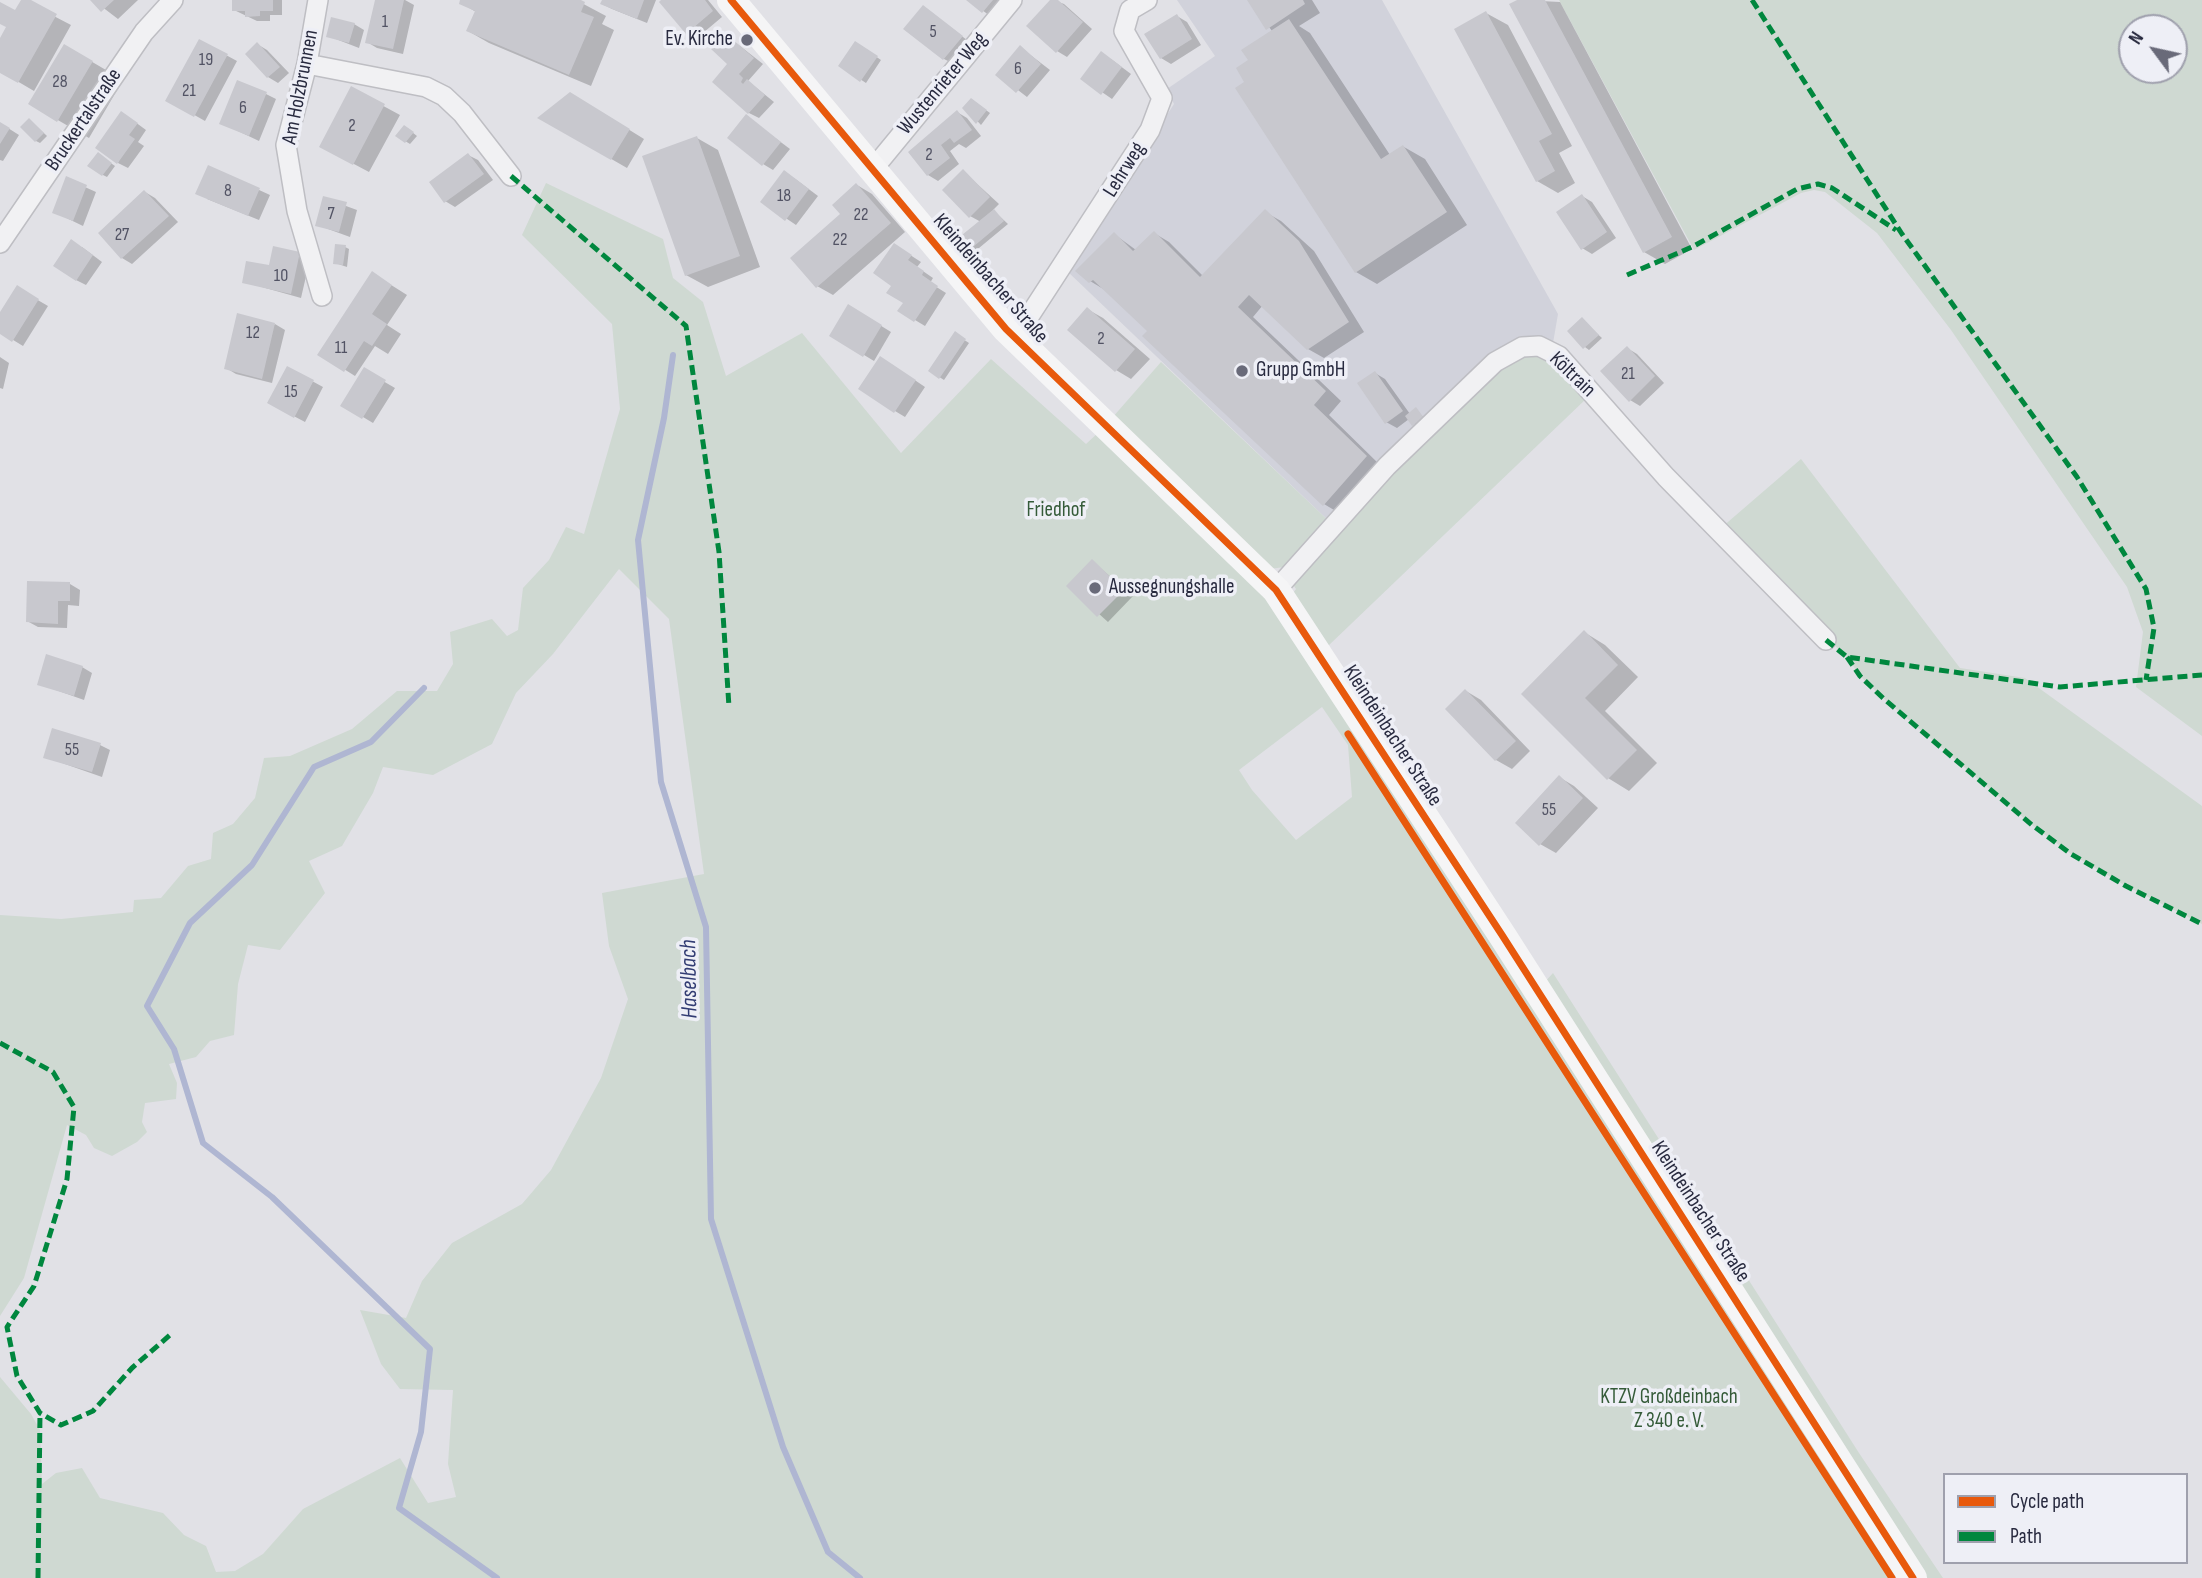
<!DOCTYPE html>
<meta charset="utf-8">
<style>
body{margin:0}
#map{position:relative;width:2202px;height:1578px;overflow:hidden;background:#e1e1e6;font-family:"Sofia Sans Condensed",sans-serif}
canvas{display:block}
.legend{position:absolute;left:1943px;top:1473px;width:245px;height:91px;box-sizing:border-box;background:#eeeff6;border:2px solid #9fa0ad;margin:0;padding:9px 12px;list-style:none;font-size:21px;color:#282a3f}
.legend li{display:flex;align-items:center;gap:14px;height:35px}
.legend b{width:35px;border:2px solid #9fa0ad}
.north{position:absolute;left:2118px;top:14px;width:70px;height:70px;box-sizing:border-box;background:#eeeff6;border:2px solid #9fa0ad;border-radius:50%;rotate:303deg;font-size:19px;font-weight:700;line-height:28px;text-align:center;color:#282a3f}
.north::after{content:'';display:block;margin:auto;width:24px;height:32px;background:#696a79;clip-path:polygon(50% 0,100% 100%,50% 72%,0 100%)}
</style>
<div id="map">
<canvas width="2202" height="1578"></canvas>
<ul class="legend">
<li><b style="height:9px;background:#e8590c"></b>Cycle path</li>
<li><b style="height:9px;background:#00873e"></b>Path</li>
</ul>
<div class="north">N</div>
</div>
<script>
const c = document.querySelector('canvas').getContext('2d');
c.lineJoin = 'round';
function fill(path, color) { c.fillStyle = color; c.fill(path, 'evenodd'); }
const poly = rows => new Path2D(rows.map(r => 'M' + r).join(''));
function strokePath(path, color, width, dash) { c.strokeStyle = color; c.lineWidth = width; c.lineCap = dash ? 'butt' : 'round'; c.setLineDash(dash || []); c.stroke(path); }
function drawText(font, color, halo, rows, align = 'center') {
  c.font = font + ' "Sofia Sans Condensed",sans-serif'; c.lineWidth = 7; c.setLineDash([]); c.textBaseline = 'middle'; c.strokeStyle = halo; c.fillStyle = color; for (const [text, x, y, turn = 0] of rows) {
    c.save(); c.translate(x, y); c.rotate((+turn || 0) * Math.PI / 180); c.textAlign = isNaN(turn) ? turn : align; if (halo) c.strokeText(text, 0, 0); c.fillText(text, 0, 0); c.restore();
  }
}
const built = poly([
 [1177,0,1382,0,1558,314,1553,343,1332,524,1067,271,1174,104,1167,89,1215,56]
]);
const green = poly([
 [1559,0,2202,0,2202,736,2136,687,2143,632,2127,587,1951,330,1877,233,1825,192,1814,190,1801,193,1694,250],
 [2132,28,2174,28,2174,70,2132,70],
 [546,183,663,239,673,278,703,302,726,376,802,333,901,453,991,359,1086,444,1100,431,1260,589,1292,631,1902,1578,0,1578,0,1377,31,1414,40,1430,42,1484,56,1473,82,1468,100,1498,163,1513,184,1535,206,1546,216,1572,235,1571,263,1554,303,1509,400,1458,428,1503,456,1497,448,1464,453,1390,400,1389,381,1364,360,1310,406,1318,422,1281,452,1243,522,1204,551,1170,601,1078,628,999,609,946,602,893,704,874,669,619,619,569,553,654,516,693,492,744,433,775,383,767,373,793,342,846,309,861,325,893,280,950,248,945,238,984,234,1035,210,1041,196,1057,169,1064,177,1083,176,1099,145,1103,142,1122,147,1132,137,1142,112,1156,94,1148,86,1135,67,1125,24,1278,0,1316,0,915,61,919,133,912,134,900,161,898,188,866,211,859,213,833,233,824,255,798,264,758,290,756,352,729,397,691,437,691,453,664,450,632,492,619,507,636,518,630,523,588,549,560,566,527,584,534,620,409,612,324,522,235],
 [1322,707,1348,745,1352,797,1296,840,1252,790,1239,770],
 [1528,353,1553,361,1587,398,1327,647,1288,600,1296,589,1290,580,1487,377],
 [1161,362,1332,524,1285,567,1269,569,1112,418],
 [1801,459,1960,668,2025,678,2202,806,2202,924,2126,886,2071,854,2032,825,1883,698,1860,676,1847,657,1714,534],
 [1553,973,1859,1453,1943,1578,1925,1578,1543,984]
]);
const shadow = poly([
 [23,0,71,25,34,91,0,71,0,42,8,27,0,22,0,4,16,13],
 [93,0,138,0,118,19],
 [233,0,282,0,282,15,270,15,270,21,257,21,234,10],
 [377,0,405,0,414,5,403,54,377,48,367,42],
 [462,0,576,0,606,16,602,24,614,30,591,86,489,43,468,31,476,12,461,3],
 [604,0,656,0,647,23,612,9,602,4],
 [664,0,708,0,722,17,697,38,687,32],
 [968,0,1007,0,993,18],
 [1053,0,1064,4,1092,29,1067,57,1057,51],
 [1249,0,1312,0,1320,13,1299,26,1310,33,1390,155,1404,147,1425,159,1467,225,1377,284,1356,272,1247,82,1250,61,1272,31],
 [1520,0,1560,2,1692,249,1665,264,1644,252],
 [923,7,971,43,954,64,944,59],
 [1486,13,1508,25,1572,146,1559,153,1575,183,1558,193,1537,181],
 [1177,16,1187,22,1201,45,1171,64,1161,58],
 [354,24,364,30,359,48,328,36],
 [726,35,763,64,748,81,774,102,759,118,749,113,730,64],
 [200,41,237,61,205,121,168,100],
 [856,43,881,60,866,83,840,66],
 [257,44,267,50,289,73,278,83,268,77],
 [65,46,123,80,89,138,30,104],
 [1020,47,1050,70,1027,97,997,74],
 [1111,59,1131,74,1112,99,1083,79],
 [352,89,400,115,369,172,337,155],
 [266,94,276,99,259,141,221,123],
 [586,103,644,139,627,168,540,118],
 [976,103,990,113,981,125,965,108],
 [957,112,967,118,981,136,966,148,959,144,950,151,959,164,938,181,928,175,910,152],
 [746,116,790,149,773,170,763,164],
 [131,119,146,130,138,142,144,146,128,168,118,163],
 [30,120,47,136,40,143,36,141],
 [0,123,19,135,3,161,0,160],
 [408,129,417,136,410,144,397,136],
 [697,138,718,150,760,267,708,287,686,275],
 [468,155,478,160,493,180,455,207,445,201],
 [102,157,115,166,107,177,103,175],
 [209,167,270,195,259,220,207,199],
 [963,171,999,204,993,210,1008,224,973,253,968,251,981,222,970,216],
 [794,178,818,196,796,225,762,202],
 [67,179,96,192,83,226,54,212],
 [857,185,872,194,905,232,833,295,817,286],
 [145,192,155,198,178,222,132,264,122,258,100,233],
 [1582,196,1592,202,1616,238,1592,254,1582,248],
 [324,198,357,210,350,237,317,225],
 [1265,212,1281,221,1314,251,1364,332,1324,358,1308,349,1263,305,1253,317,1341,401,1329,415,1381,466,1339,513,1324,504,1150,331,1105,290,1090,281,1114,234,1136,250,1154,233,1169,242,1203,276],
 [82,247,102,262,86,285,76,280],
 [345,247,349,249,347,267,335,263],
 [904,251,921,262,917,267,933,278,930,283,946,293,925,326,915,320,894,285],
 [300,254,310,259,301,298,244,282],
 [388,283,407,295,387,325,401,334,388,354,375,346,355,376,320,354],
 [17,288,48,306,23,346,0,332,0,315],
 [849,306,891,332,874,361,831,335],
 [1087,309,1103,318,1150,359,1131,379,1116,370],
 [1582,320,1602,338,1589,350,1585,347],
 [275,324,285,330,272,383,236,374,226,368],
 [955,334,969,343,944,380,930,371],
 [1627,348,1637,354,1664,383,1640,406,1630,400],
 [0,357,9,363,3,389,0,388],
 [891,364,925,387,905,417,895,411],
 [288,368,323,387,305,422,269,403],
 [364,370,395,388,373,423,343,405],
 [1375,373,1385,379,1410,414,1416,410,1427,421,1418,427,1409,419,1397,428,1386,422],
 [1092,561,1133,596,1108,622,1068,586],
 [70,584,80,590,79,606,68,605,67,628,38,627,27,621],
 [1584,632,1605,645,1638,677,1605,711,1657,763,1629,791,1608,778,1523,694],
 [82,667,92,673,84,700,39,684],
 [1466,691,1481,700,1530,751,1512,769,1496,760,1447,709],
 [100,745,110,750,102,777,45,757],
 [1559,777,1574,786,1598,808,1556,853,1540,844]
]);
const stream = poly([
 [673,355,664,418,638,540,661,782,706,927,711,1219,783,1447,828,1552,860,1578],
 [424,688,371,742,314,767,252,865,190,923,147,1006,174,1049,203,1143,272,1197,430,1349,421,1432,399,1508,497,1578]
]);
const building = poly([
 [21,0,31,0,57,14,18,83,0,73,0,38,6,27,0,24,0,2,15,10],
 [90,0,114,0,101,12],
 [232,0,273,0,273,11,260,11,260,16,245,17,245,11,232,11],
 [375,0,404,0,393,49,365,43],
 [460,0,581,0,585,2,581,12,594,17,569,75,466,31,475,11,459,4],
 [602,0,644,0,637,19,600,4],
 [661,0,705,0,713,11,686,34,659,2],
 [966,0,993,0,982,13],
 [1050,0,1058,0,1083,22,1056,53,1026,26],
 [1247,0,1303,0,1305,4,1266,30],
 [1517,0,1545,0,1672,237,1643,253,1509,4],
 [923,5,963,36,943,60,903,29],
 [1486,11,1552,134,1539,141,1555,171,1536,182,1454,29],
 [1177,14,1192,39,1160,59,1144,34],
 [331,17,355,23,349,43,326,37],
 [1289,19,1381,159,1403,145,1447,212,1355,273,1235,88,1244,82,1236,68,1248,60,1241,50],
 [725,33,754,58,739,74,743,78,741,82,743,84,747,79,765,95,748,114,712,82,727,64,711,49],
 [199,39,228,54,194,117,165,101],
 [855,41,878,56,860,82,838,66],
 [257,42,280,67,267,78,245,54],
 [64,44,93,61,57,122,28,104],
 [1020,45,1041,64,1016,93,995,75],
 [1101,51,1122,67,1101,95,1080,79],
 [237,80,267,92,249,136,219,124],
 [351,86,385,104,353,165,319,147],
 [570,92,630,129,611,160,537,118],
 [971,98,987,110,976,124,962,108],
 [957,110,972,130,954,143,950,138,941,145,950,158,927,176,908,152],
 [121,111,138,123,129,135,135,139,117,164,95,148],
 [746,114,781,142,762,166,727,138],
 [29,118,44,133,35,142,20,127],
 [0,122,10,128,0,144],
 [404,125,414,132,405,143,395,136],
 [697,136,740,256,685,276,642,156],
 [98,152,112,163,102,176,87,166],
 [468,153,484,174,444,203,429,182],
 [208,165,260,188,248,216,195,194],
 [963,169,990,197,969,218,942,190],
 [784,170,809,189,785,221,760,202],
 [66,176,87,185,73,221,52,213],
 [856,183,891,223,816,288,790,258,840,214,832,205],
 [144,190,169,216,121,259,98,233],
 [1582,194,1607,232,1581,250,1556,212],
 [323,196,347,202,339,232,315,226],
 [994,209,1004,221,967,252,957,239],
 [1265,209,1299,241,1349,322,1307,350,1249,295,1238,307,1326,391,1314,405,1367,456,1323,506,1142,336,1147,331,1093,280,1089,283,1075,271,1114,232,1133,251,1154,231,1200,277],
 [71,239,93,255,76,281,53,266],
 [894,243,912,255,908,260,924,271,922,275,938,286,914,322,897,311,903,303,886,293,891,286,873,273],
 [335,244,346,245,343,265,333,264],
 [273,246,300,252,291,294,242,283,246,261,269,265],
 [372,271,392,285,372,314,387,324,372,346,364,341,344,372,317,355],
 [17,285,39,299,12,342,0,334,0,312],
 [848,304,882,325,863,357,829,336],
 [1087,307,1135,349,1115,372,1067,330],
 [237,313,275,323,262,379,224,369],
 [1582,317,1599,335,1583,349,1567,331],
 [955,331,966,339,939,379,928,371],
 [1627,346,1655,376,1629,402,1600,371],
 [880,356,916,380,894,413,858,389],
 [287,366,314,380,294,418,267,403],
 [364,367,386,380,362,419,340,406],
 [1375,371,1403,411,1385,424,1357,383],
 [1416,407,1424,418,1412,426,1405,416],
 [1092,559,1124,590,1097,617,1066,586],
 [27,581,70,582,70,601,58,601,58,624,26,622],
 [1584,630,1618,665,1585,698,1637,750,1607,780,1521,694],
 [46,654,83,666,74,696,37,685],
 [1465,689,1516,741,1495,761,1445,709],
 [52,728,101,743,92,772,43,758],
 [1559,775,1583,798,1539,846,1515,823]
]);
const street = poly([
 [318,0,307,64,286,145,297,211,322,296],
 [307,64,426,87,444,96,462,113,511,176],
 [873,169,1012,0],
 [0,243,144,32,173,0],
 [1015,338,1150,130,1162,98,1124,31,1130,10,1147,0],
 [1276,590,1387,466,1495,362,1522,347,1539,346,1559,356,1666,477,1826,640]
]);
const secondary = poly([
 [731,0,1006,329,1276,590,1502,935,1913,1578]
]);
const quiet = poly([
 [1752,0,1902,234,2077,477,2146,589,2154,628,2146,680],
 [511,176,686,326,719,552,729,707],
 [1627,275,1692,247,1797,189,1818,184,1832,188,1896,230],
 [1826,640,1847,657,2060,687,2202,675],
 [1847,657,1860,676,1883,698,2032,825,2071,854,2126,886,2202,924],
 [0,1043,53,1072,74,1107,67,1179,34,1286,7,1327,17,1376,40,1413,61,1425,93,1411,132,1368,170,1335],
 [38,1578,40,1413]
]);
const cycleway = poly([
 [731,0,1006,329,1276,590,1502,935,1913,1578],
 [1348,734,1892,1578]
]);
const markers = [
 [747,40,7,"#696a79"],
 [1242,371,7,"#696a79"],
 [1095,588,7,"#696a79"]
];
const numberNames = [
 ["1",385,22],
 ["5",933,32],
 ["19",206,60],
 ["6",1018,69],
 ["28",60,82],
 ["21",189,91],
 ["6",243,108],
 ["2",352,126],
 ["2",929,155],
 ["8",228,191],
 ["18",784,196],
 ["7",331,214],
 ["22",861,215],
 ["27",122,235],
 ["22",840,240],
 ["10",281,276],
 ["12",253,333],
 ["2",1101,339],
 ["11",341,348],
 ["21",1628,374],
 ["15",291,392],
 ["55",72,750],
 ["55",1549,810]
];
const poiNames = [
 ["Ev. Kirche",733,40,"right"],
 ["Grupp GmbH",1256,371],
 ["Aussegnungshalle",1109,588]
];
const streetNames = [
 ["Wustenrieter Weg",943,84,-50],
 ["Am Holzbrunnen",301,87,-79],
 ["Bruckertalstraße",84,120,-56],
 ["Lehrweg",1125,170,-58],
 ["Kleindeinbacher Straße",990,279,49],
 ["Költrain",1572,375,44],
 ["Kleindeinbacher Straße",1392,736,57],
 ["Kleindeinbacher Straße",1700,1212,57]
];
const parkNames = [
 ["Friedhof",1056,511],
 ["KTZV Großdeinbach",1669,1398],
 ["Z 340 e. V.",1669,1422]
];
const waterNames = [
 ["Haselbach",690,979,-91]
];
fill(built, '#d1d2db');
fill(green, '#cfd9d2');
fill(shadow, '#0003');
strokePath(stream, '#afb6d2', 6);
fill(building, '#c8c8ce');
strokePath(street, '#bebec3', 22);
strokePath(street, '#f1f1f3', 19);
strokePath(secondary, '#f5f5f6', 28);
strokePath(quiet, '#00873e', 5, [10, 5]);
strokePath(cycleway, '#e8590c', 7);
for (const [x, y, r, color] of markers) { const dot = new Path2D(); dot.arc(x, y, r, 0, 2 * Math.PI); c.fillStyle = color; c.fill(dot); strokePath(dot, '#eeeff6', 2.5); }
drawText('18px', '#525364', null, numberNames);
drawText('21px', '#282a3f', '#eeeff6', poiNames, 'left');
drawText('21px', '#282a3f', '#eeeff6', streetNames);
drawText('21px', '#355b39', '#eeeff6', parkNames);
drawText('italic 23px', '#323c73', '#eeeff6', waterNames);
</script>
